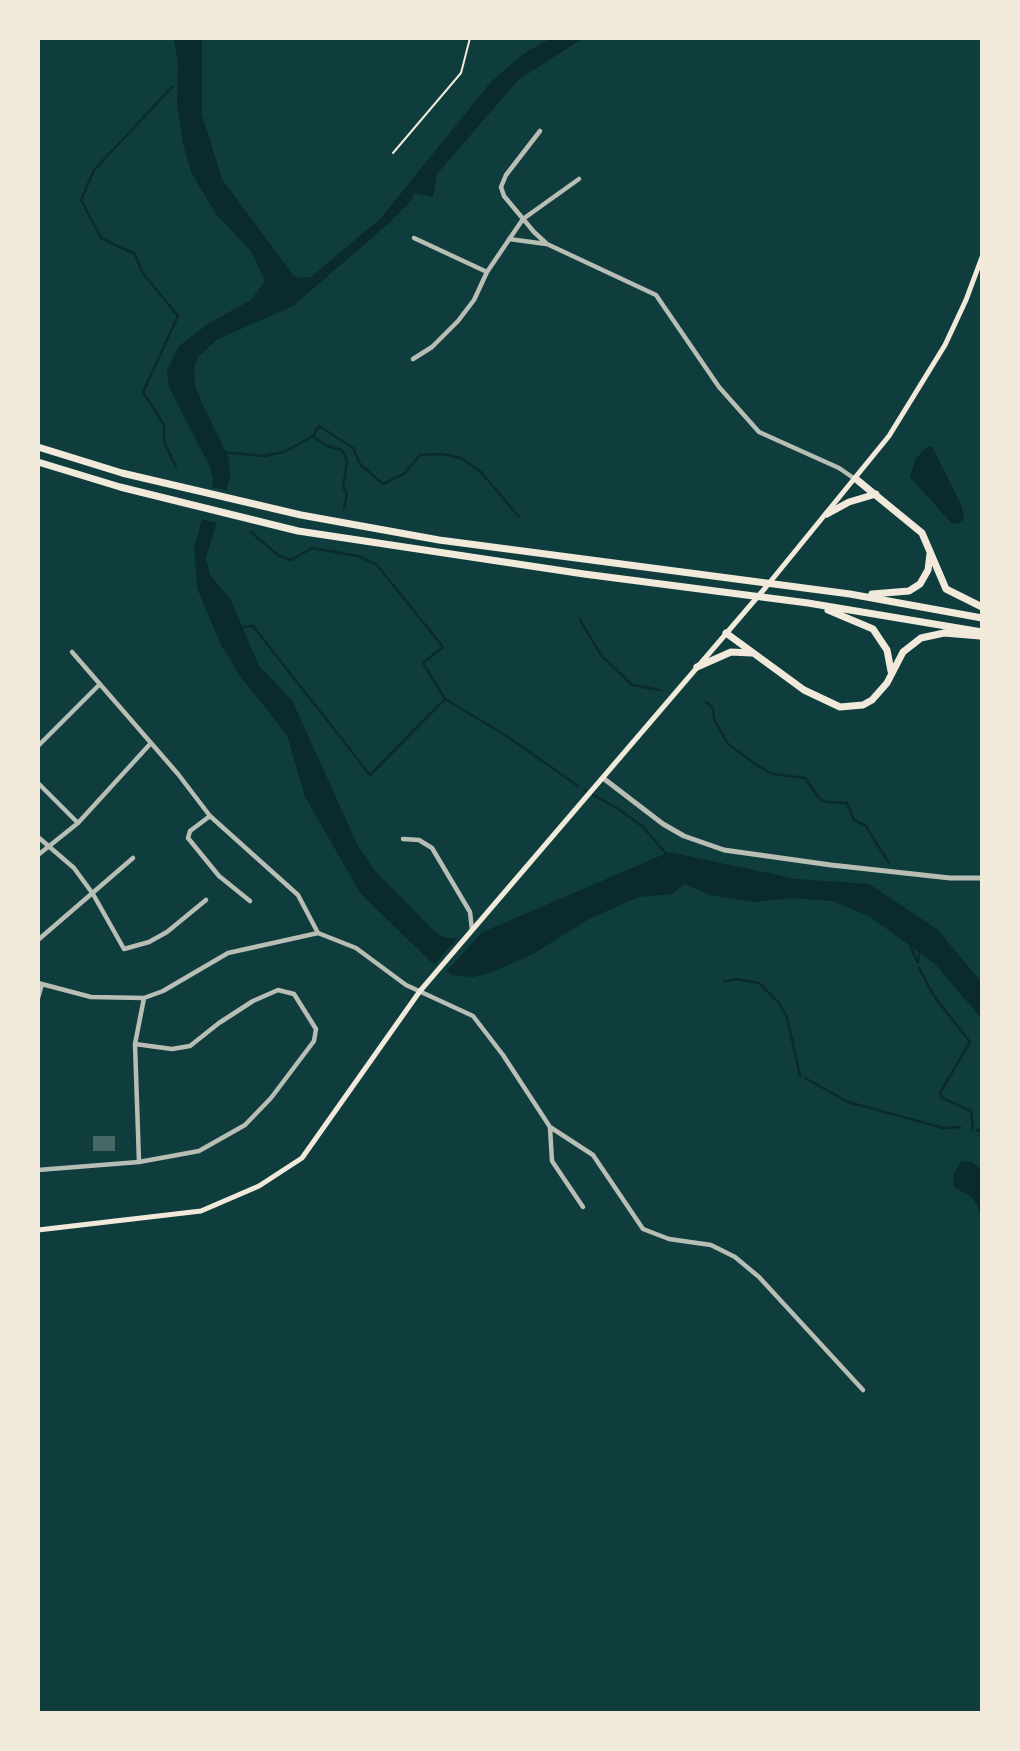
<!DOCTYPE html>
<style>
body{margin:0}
#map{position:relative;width:1020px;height:1751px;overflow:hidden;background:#0f3d3e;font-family:"Space Grotesk",sans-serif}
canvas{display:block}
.frame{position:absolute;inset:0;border:40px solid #f1e9da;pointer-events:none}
</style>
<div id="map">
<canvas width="1020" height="1751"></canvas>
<div class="frame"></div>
</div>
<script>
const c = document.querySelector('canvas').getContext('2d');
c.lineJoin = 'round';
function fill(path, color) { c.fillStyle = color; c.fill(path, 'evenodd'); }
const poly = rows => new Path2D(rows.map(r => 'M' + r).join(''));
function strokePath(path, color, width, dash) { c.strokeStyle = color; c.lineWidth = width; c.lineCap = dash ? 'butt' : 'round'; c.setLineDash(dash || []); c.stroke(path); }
const water = poly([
 [174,39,202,39,202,115,222,179,293,275,299,278,311,277,381,218,490,83,523,54,549,39,582,39,518,80,437,174,433,197,414,193,412,200,388,224,293,306,218,339,198,357,194,368,195,385,201,401,229,459,230,477,206,558,210,575,231,600,259,666,292,700,358,846,375,871,437,934,446,938,466,938,483,932,669,852,796,879,869,884,938,930,981,982,981,1018,935,964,869,916,832,901,792,898,755,902,710,895,685,884,672,894,638,897,589,919,533,954,488,974,473,977,452,975,430,961,361,894,305,797,287,735,240,676,220,643,197,588,194,547,213,482,210,467,169,387,167,370,179,346,209,323,251,300,265,281,251,251,216,214,192,174,183,144,177,105,178,62],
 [932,446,961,504,964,519,959,523,952,524,910,477,916,458,926,448],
 [961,1161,972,1162,981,1170,981,1214,973,1198,954,1187,953,1176]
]);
const pier = poly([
 [208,486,229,491,218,523,200,519],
 [485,929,444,974,432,967,461,934]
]);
const stream = poly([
 [172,87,94,170,81,200,101,238,135,254,142,272,178,316,143,392,164,425,164,442,176,467],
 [314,437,327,446,342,450,345,455,347,463,343,487,347,494,344,508],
 [223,452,264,456,284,452,313,436,319,426,353,448,360,464,383,484,404,474,420,455,442,454,461,458,481,472,519,517],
 [251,532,279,556,291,560,312,548,358,556,376,564,443,647,423,663,445,699,505,735,578,786],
 [580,620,601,655,632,685,660,690],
 [241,627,253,626,370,775,445,699],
 [706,702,713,708,714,719,728,744,758,766,773,774,805,778,819,798,826,802,847,803,854,820,865,825,889,863],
 [584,790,617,808,642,826,668,856],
 [910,945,918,963],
 [918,963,920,949],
 [919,968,934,996,970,1042,940,1093,942,1098,971,1111,973,1129],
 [724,982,736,979,759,983,779,1003,787,1017,800,1076],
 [805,1078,848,1102,943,1128,960,1127],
 [977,1130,982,1132]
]);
const building = poly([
 [93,1136,115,1136,115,1151,93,1151]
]);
const path = poly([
 [393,153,461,73,470,38]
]);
const minor = poly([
 [540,131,506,175,501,187,504,196,534,232,547,244,656,295,719,387,759,432,839,468,855,479],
 [414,238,487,272,523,219,579,179],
 [509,239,546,244],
 [413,359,432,347,458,321,474,300,487,272],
 [72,652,178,774,210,816,298,895,318,933],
 [38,746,98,686],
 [38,783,78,823],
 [210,816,190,831,188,838,219,876,250,901],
 [38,837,74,868,93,894,124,949,149,942,167,932,206,900],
 [403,839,419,840,432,848,470,912,472,930],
 [38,855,78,823,151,743],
 [38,940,133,858],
 [38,983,91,997,144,998,163,991,228,953,318,933,356,948,406,985,473,1016,503,1055,550,1127,593,1155,643,1229,669,1239,711,1245,735,1257,759,1277,863,1390],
 [38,998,42,984],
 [550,1128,552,1161,583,1207],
 [139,1162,135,1044,144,998],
 [38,1170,139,1162,199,1151,245,1125,271,1098,314,1041,316,1029,294,994,278,990,253,1001,219,1023,190,1046,172,1049,135,1044]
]);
const tertiary = poly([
 [603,778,663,824,684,836,724,850,831,865,950,878,982,878]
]);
const secondary = poly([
 [38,1230,201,1211,259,1186,302,1158,420,991,766,587,889,436,945,345,966,300,982,257]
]);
const trunk = poly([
 [38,447,122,473,301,515,439,540,850,594,982,618],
 [38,462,120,487,298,531,584,574,808,603,982,632],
 [856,479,922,533,946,589,982,607],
 [827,514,849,502,876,494],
 [872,594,909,591,920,584,928,570,930,554],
 [828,610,873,629,887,650,891,671],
 [726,633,804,690,840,707,863,705,872,700,887,683,903,652,921,638,944,633,980,636],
 [697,667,731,652,751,653]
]);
fill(water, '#0a2a2b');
fill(pier, '#0f3d3e');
strokePath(stream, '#0a2a2b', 2.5);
fill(building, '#486865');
strokePath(path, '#f1e9da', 2);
strokePath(minor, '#b8beb3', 4.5);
strokePath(tertiary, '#b8beb3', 5);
strokePath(secondary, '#f1e9da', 5);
strokePath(trunk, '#f1e9da', 7);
</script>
